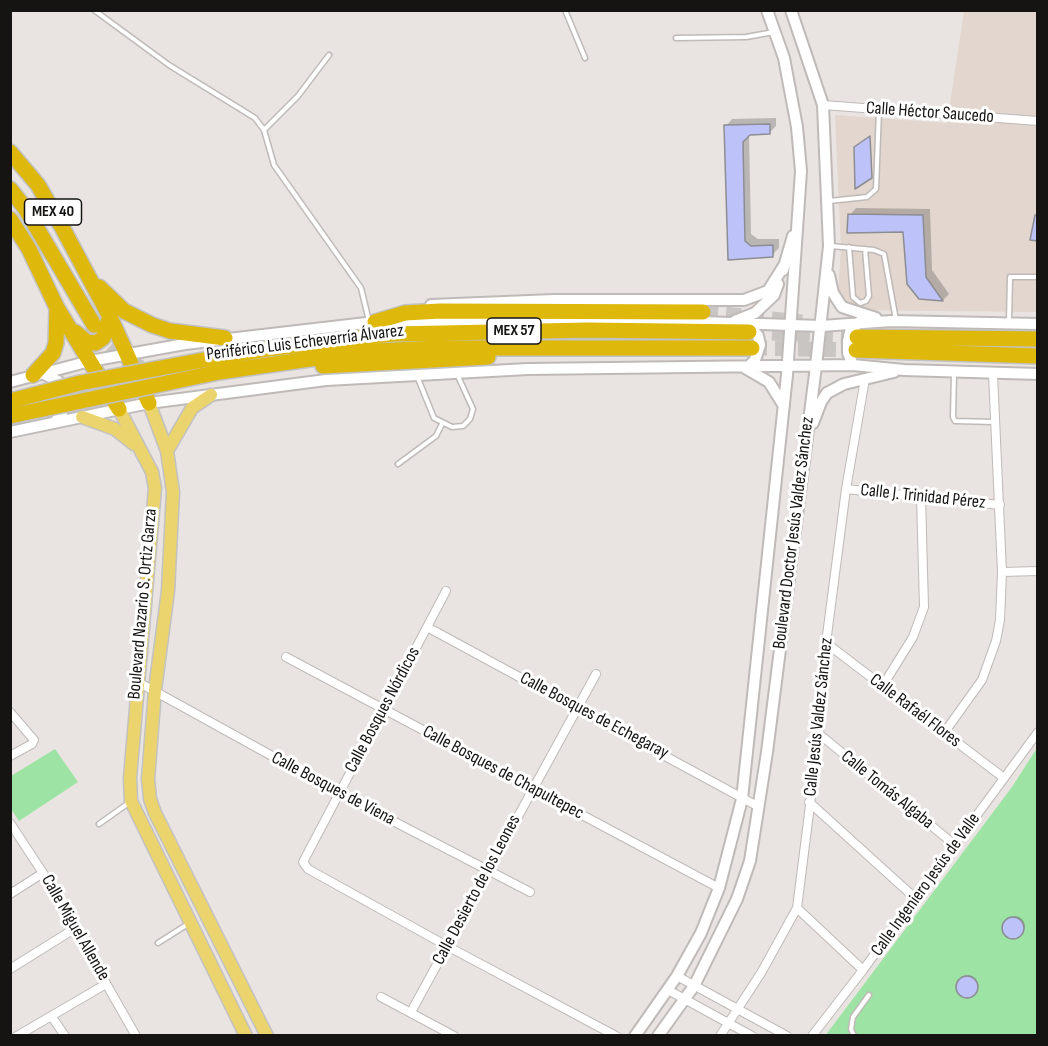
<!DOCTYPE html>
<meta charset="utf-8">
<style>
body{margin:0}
#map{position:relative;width:1048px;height:1046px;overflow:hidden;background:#e9e4e1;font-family:"Sofia Sans Condensed",sans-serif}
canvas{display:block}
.frame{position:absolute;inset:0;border:12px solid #151413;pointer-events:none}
</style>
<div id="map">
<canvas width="1048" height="1046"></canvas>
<div class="frame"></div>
</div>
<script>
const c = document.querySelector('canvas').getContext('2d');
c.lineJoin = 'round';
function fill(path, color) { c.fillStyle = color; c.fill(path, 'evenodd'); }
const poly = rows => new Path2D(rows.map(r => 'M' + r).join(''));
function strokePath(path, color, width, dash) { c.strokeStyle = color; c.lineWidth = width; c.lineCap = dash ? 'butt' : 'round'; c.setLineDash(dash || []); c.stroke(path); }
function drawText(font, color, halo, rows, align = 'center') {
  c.font = font + ' "Sofia Sans Condensed",sans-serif'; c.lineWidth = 6; c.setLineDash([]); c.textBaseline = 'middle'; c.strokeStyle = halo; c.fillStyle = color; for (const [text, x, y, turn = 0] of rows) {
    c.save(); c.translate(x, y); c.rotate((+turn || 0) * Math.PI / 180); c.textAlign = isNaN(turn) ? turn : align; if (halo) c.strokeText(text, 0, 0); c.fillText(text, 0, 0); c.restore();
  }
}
const built = poly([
 [964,11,1037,11,1037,312,837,310,841,248,835,115,947,123]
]);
const green = poly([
 [1037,748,1037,1035,825,1036,1012,787],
 [55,749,78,782,19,821,11,809,11,776]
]);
const shadow = poly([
 [776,118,776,126,769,133,749,134,751,234,758,239,779,239,779,248,772,255,729,258,726,126,732,119],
 [856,208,930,209,932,270,949,294,943,300,919,298,905,231,850,215],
 '1005 926a10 10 0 1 1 20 0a10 10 0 1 1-20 0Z',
 '958 985a10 10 0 1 1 20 0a10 10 0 1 1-20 0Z'
]);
const building = poly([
 [770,124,770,134,750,135,743,142,745,241,751,246,773,245,773,257,728,260,724,125,770,124],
 [870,136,872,178,855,189,854,147,870,136],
 [848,214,923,215,926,277,943,301,919,299,907,284,903,232,847,233,848,214],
 [1035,215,1038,215,1038,241,1030,240,1035,215],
 '1002 928a11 11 0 1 1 22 0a11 11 0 1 1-22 0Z',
 '956 987a11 11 0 1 1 22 0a11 11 0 1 1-22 0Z'
]);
const highwayTunnel = poly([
 [703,312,802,322],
 [96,328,108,345,124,359,152,373,183,379],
 [749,332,857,337],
 [752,348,856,350]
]);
const lane = poly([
 [94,10,169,65,255,118,264,130,274,165,361,288,369,321],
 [565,10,585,58],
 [676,38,746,37,774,32],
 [264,130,298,96,329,55],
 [829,201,867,197,876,189,879,110],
 [831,246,874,250,884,254,896,320],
 [849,247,853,297,860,303,866,301,869,296,865,249],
 [1009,321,1010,277,1038,277],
 [954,373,953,417,955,421,995,422],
 [417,376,434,418,452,427,463,426,470,419,473,409,457,374],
 [398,464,436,436,442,424],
 [99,824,130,802],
 [158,943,188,924],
 [854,1036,851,1029,853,1017,869,995]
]);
const street = poly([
 [823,105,1038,121],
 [846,489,1000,505],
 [1002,572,1038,571],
 [446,591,303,862,308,869,447,946,616,1036],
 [427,627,759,807],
 [826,643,1004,778],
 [286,657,719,888],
 [138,682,339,793,530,892],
 [882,687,913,637,924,607,921,497],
 [10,712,34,740,32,744,10,756],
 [944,733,982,680,996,641,1000,620,1002,572,993,374],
 [819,734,955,845],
 [809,802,915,898],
 [10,823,43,873,136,1036],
 [10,894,43,873],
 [797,908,863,970],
 [10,969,74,929],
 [677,976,787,1036],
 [668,990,752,1036],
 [381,997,454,1036],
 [411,1012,596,674],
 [52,1017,65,1036],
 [17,1036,106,984],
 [720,1036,761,973,797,908,819,734,826,643,846,489,865,379],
 [812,1036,863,970,1038,732]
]);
const secondary = poly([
 [783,270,793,236],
 [829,275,833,293,842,307,876,318],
 [431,305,554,300,744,300,768,291,785,264],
 [735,321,755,313,774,295,778,284],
 [748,324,758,336,760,345,755,360,749,366],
 [853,365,848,353,848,341,850,332,859,322],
 [745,368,769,382,784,406],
 [42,373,58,381,65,399,62,413,54,423],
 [10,382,90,361,185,344,375,322,611,319,821,326,891,321,1038,324],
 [813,423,821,402,827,393,844,384,894,372],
 [10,432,149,403,326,380,528,369,853,365,904,370,1038,374],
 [635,1036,677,976,701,933,719,888,742,799,787,375,801,171,797,127,784,58,767,10],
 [658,1036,694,986,737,899,750,861,767,752,816,366,829,246,823,105,791,10]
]);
const primary = poly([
 [149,403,167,451,173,492,168,591,155,690,148,779,150,799,155,813,267,1036],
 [119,409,152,472,155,488,130,778,131,801,246,1036],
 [82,417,115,429,134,444],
 [167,451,192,408,211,395]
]);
const highway = poly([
 [10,152,38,185,63,229,110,317,149,403],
 [10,189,25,208,94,325],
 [10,219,29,249,57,308,119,409],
 [99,287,124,311,152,325,170,331,225,338],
 [375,322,405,313,440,311,703,312],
 [75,332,87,342,96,343,103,338,110,317],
 [857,337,1038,339],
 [856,350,1038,356],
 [214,358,267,349,393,334,588,330,749,332],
 [323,366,488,357],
 [219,372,359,352,436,348,752,348],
 [33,375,53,353,56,343,57,308]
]);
const highwayBridge = poly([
 [10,401,80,383,214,358],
 [10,416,219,372]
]);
const shields = [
 [53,212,57],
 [514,331,54]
];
const shieldNames = [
 ["MEX 40",53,212],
 ["MEX 57",514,331]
];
const streetNames = [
 ["Calle Héctor Saucedo",930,113,4],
 ["Periférico Luis Echeverría Álvarez",305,343,-7],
 ["Calle J. Trinidad Pérez",923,497,6],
 ["Boulevard Doctor Jesús Valdez Sánchez",794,533,-83],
 ["Boulevard Nazario S. Ortiz Garza",143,604,-85],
 ["Calle Bosques Nórdicos",383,710,-62],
 ["Calle Rafaél Flores",915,711,37],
 ["Calle Bosques de Echegaray",594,716,28],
 ["Calle Jesús Valdez Sánchez",819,717,-84],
 ["Calle Bosques de Chapultepec",503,773,28],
 ["Calle Bosques de Viena",333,789,28],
 ["Calle Tomás Algaba",887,790,39],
 ["Calle Ingeniero Jesús de Valle",926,885,-54],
 ["Calle Desierto de los Leones",477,890,-62],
 ["Calle Miguel Allende",75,928,60]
];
fill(built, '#e2d6ce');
fill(green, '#9de4a4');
fill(shadow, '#0003');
fill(building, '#bdc2f8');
strokePath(building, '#8c8d92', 1.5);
strokePath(highwayTunnel, '#c9c5c2', 15, [15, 8]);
strokePath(lane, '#bfbab7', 7);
strokePath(street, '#bfbab7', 10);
strokePath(secondary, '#bfbab7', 14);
strokePath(primary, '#c2c2c2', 15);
strokePath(highway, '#c2c2c2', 18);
strokePath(lane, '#fff', 4);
strokePath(street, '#fff', 8);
strokePath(secondary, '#fff', 10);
strokePath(primary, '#ebd46d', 12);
strokePath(highway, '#deb80b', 15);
strokePath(highwayBridge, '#c2c2c2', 18, []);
strokePath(highwayBridge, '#deb80b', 15);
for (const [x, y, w] of shields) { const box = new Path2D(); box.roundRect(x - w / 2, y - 13, w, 26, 4.5); c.fillStyle = '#fff'; c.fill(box); strokePath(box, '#151413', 1.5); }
drawText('bold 16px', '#151413', null, shieldNames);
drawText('18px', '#151413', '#fff', streetNames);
</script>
